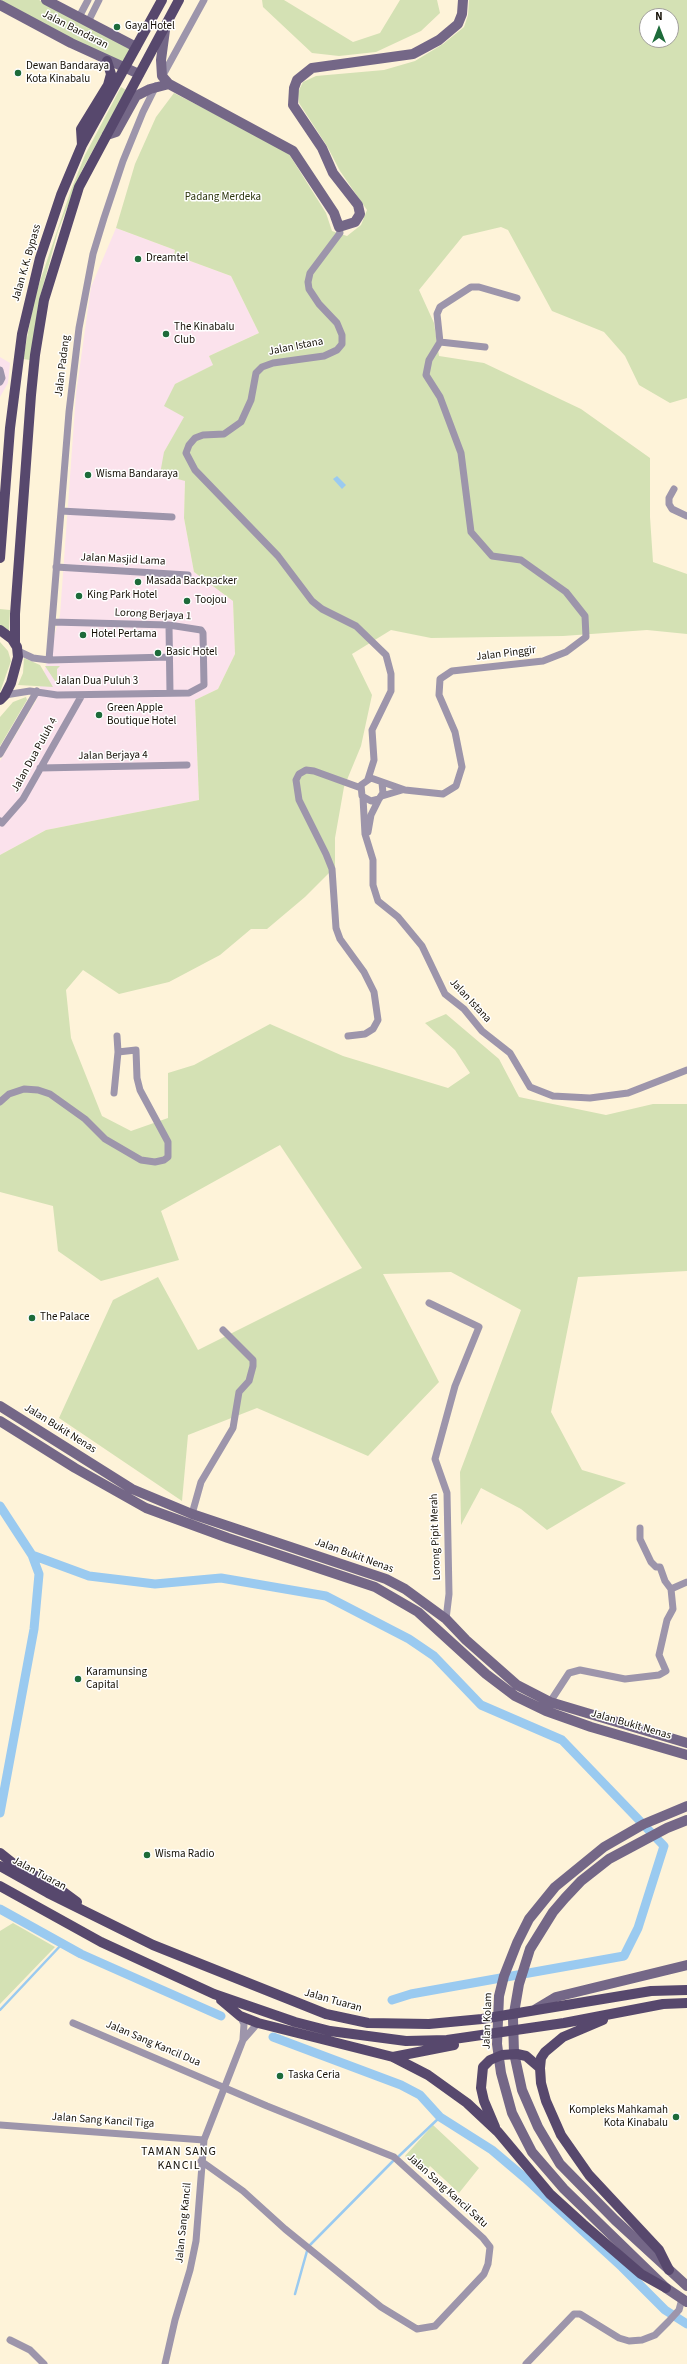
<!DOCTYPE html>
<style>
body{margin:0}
#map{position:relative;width:687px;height:2364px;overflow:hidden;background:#fef3d9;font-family:"Source Sans 3",sans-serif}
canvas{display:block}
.north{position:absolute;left:639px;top:8px;width:40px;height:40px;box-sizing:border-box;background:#fff;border:1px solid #a19f9b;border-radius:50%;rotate:0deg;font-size:11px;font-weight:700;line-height:16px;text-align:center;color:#140f05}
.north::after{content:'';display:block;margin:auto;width:14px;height:18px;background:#1d6b3a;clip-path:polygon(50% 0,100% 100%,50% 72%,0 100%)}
</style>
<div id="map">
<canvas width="687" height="2364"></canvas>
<div class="north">N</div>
</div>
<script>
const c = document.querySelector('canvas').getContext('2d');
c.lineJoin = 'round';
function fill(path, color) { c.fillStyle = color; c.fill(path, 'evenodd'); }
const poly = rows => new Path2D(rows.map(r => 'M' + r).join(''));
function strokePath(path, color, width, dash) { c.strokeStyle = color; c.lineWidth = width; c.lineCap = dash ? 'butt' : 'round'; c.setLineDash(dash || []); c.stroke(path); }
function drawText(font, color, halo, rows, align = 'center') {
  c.font = font + ' "Source Sans 3",sans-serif'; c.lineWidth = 3; c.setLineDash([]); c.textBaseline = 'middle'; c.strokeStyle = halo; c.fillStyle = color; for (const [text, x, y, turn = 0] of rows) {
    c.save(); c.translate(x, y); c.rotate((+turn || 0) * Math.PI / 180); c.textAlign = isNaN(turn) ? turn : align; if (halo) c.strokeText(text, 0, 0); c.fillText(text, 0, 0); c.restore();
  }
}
const commercial = poly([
 [116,228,175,250,174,255,231,276,259,333,209,356,214,365,175,384,185,417,164,452,185,481,184,518,194,572,233,601,235,654,218,689,195,700,199,800,46,830,0,855,0,761,36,701,60,615,76,394,91,287],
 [0,357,10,363,8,383,0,397]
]);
const green = poly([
 [0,0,39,0,130,48,121,65],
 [262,0,284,0,353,42,380,33,400,0,437,0,440,13,421,31,376,52,339,56,312,53,263,7],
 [469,0,687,0,687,398,670,403,639,385,625,356,604,332,552,311,508,230,501,227,463,236,419,290,434,323,439,356,484,363,581,409,650,458,650,517,653,562,687,574,687,634,647,630,563,636,431,638,391,630,352,654,372,695,361,746,344,787,335,838,335,867,305,897,267,929,251,929,220,955,169,982,119,994,83,970,66,990,71,1038,102,1116,131,1131,168,1118,168,1073,194,1065,270,1024,343,1056,448,1088,470,1073,455,1050,425,1023,446,1014,499,1059,519,1097,606,1115,653,1104,687,1104,687,1271,578,1277,551,1412,582,1470,626,1483,547,1530,521,1509,481,1488,461,1525,460,1472,521,1310,451,1272,383,1274,439,1382,368,1456,257,1408,188,1435,182,1501,59,1418,113,1300,158,1277,198,1350,362,1268,280,1145,161,1211,179,1260,101,1281,58,1251,53,1206,0,1192,0,855,46,830,199,800,195,700,218,689,235,654,233,601,194,572,184,518,185,481,160,474,164,452,184,417,164,406,175,384,213,365,209,356,259,333,231,276,174,255,175,250,116,228,135,164,156,117,174,93,279,147,289,154,326,213,332,231,347,236,361,225,367,210,340,171,327,146,299,103,298,92,303,82,316,76,384,70,415,61,443,44,464,27,468,15],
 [647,16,671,16,671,40,647,40],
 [121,87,126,90,82,170,58,231,40,297,30,360,23,359,35,296,71,190,85,155],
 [0,609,10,610,9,631,0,627],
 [0,642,8,651,11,661,0,692],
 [24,658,40,665,53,687,18,685,23,673],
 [45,666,60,666,57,669,57,684],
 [26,697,27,700,0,746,0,717,13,702],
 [13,1923,55,1947,0,2004,0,1931],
 [433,2125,479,2168,459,2193,430,2166,424,2174,405,2156]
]);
const water = poly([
 [337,476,346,485,342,489,333,479]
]);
const stream = poly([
 [0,2010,62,1944],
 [399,2156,440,2117],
 [309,2246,393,2161],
 [295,2294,307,2251]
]);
const canal = poly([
 [0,1506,32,1555,39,1574,34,1629,0,1813],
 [32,1555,89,1576,155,1584,221,1578,326,1596,409,1639,434,1656,481,1705,562,1740,664,1846,638,1928,624,1956,411,1994,392,2000],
 [0,1909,81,1954,221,2016],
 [273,2037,401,2085,420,2095,440,2117,492,2150,525,2178,622,2267,665,2310,687,2324]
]);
const street = poly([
 [79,17,88,0],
 [88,22,99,0],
 [163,75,204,0],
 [339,227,340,233,310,273,308,282,309,289,319,304,337,323,342,335,342,344,337,350,324,356,273,363,262,367,256,373,251,400,241,422,224,434,203,435,195,438,189,445,186,453,195,470,278,556,312,601,322,609,356,626,386,655,391,674,391,691,372,730,374,760,368,779],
 [440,342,485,347],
 [0,370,2,378,0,382],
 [674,489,669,498,669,504,672,509,687,516],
 [61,511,172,517],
 [56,567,188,575],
 [169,625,170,693],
 [18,651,33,658,49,660,169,657],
 [49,660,69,412,79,328,93,254,104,218,123,161,143,112,156,86],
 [5,695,30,691,57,695,189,693,204,685,203,633,201,630,169,625,52,622],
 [0,754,37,691],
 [40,768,187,765],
 [382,783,383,793,379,799,371,801,362,796,361,785,371,778,405,790,443,794,456,786,462,767,455,732,439,695,440,679,452,671,543,661,566,652,586,637,585,616,566,592,521,560,492,556,471,532,461,453,440,397,426,375,429,360,440,342,437,314,440,307,471,287,479,287,517,298],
 [382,796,402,790],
 [363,798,365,834,373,860,373,885,378,901,398,917,422,946,445,994,464,1009,482,1031,510,1053,530,1087,553,1096,590,1098,628,1093,687,1070],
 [0,821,2,823,23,799,82,695],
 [368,832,371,815,379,799],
 [117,1036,118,1052],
 [348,1036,365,1034,373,1029,378,1020,374,992,364,972,340,939,336,928,332,869,326,854,299,800,296,780,299,774,306,770,314,771,361,788],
 [0,1102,9,1094,24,1089,38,1090,50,1094,85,1119,105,1139,141,1160,155,1162,164,1160,168,1157,168,1142,140,1090,137,1078,136,1050,118,1052,114,1093],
 [429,1303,479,1327,455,1386,435,1459,447,1493,449,1594,446,1619],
 [192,1514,201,1482,233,1428,239,1392,249,1381,253,1366,253,1360,223,1330],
 [671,1589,687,1582],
 [550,1702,569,1673,580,1670,625,1679,659,1675,666,1671,659,1655,667,1620,673,1609,671,1589,665,1581,660,1567,656,1567,651,1562,640,1539,640,1528],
 [240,2016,244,2024,243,2039],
 [73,2023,267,2106,394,2157,483,2238,490,2247,488,2264,484,2274,435,2326,417,2329,381,2307,285,2229,243,2191,201,2161],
 [0,2125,204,2140],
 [10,2340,30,2350,44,2364],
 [165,2364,175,2320,190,2270,196,2241,204,2140,243,2040,258,2023],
 [526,2364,574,2314,580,2314,619,2338,629,2341,642,2340,655,2335,668,2322,679,2310,682,2299]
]);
const secondary = poly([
 [46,0,136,47],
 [0,5,71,43,139,74],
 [165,30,161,60,162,76,169,84,293,151,334,213,339,227,355,222,360,214,358,205,333,173,322,148,293,105,294,88,297,80,312,68,413,54,439,40,458,24,462,14,463,0],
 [107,135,116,132,136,96,150,89,169,84],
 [0,1406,132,1489,192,1514,386,1579,405,1589,446,1619,466,1640,517,1685,550,1702,687,1743],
 [0,1421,75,1468,146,1508,228,1538,375,1587,418,1612,486,1674,515,1696,546,1711,591,1727,687,1755],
 [687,1806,644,1824,604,1847,555,1887,529,1919,517,1943,504,1976,499,1996,497,2044,501,2073,512,2113,532,2152,564,2189,666,2288,687,2302],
 [687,1820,667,1828,609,1859,581,1881,565,1898,553,1912,530,1949,519,1984,513,2019,514,2053,522,2090,538,2127,560,2164,615,2220,687,2286],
 [536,2009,556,1997,687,1965]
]);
const primary = poly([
 [82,145,81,129,108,85,111,74,107,61],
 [0,558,10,428,22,334,40,258,61,195,82,145,162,0],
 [0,630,12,639,17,647,18,657,11,683,5,695,0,700],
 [15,644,15,614,31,395,35,355,44,300,79,187,179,0],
 [0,1853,15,1865,58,1888,77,1902],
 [0,1866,48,1893,153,1945,326,2014,368,2023,429,2024,482,2019,651,1991,687,1990],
 [0,1886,101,1942,214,1994,295,2022,330,2031,406,2041,447,2040,564,2023,663,2004,687,2003],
 [221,2000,240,2016,258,2023,393,2057,428,2075,467,2103,498,2132,550,2194,583,2224,641,2274,666,2288],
 [603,2020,563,2037,545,2052,541,2058,540,2068,541,2083,546,2101,561,2135,589,2175,659,2250,669,2270],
 [393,2057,454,2045],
 [495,2127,484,2101,481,2088,483,2067,490,2060,502,2055,517,2054,526,2056,540,2068]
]);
const markers = [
 [117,27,4,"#1d6b3a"],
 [18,73,4,"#1d6b3a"],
 [138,259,4,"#1d6b3a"],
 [166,334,4,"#1d6b3a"],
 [88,475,4,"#1d6b3a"],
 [138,582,4,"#1d6b3a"],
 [79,596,4,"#1d6b3a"],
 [187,601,4,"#1d6b3a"],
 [83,635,4,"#1d6b3a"],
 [158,653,4,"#1d6b3a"],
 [99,715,4,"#1d6b3a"],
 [32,1318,4,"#1d6b3a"],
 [78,1679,4,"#1d6b3a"],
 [147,1855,4,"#1d6b3a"],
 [280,2076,4,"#1d6b3a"],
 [676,2117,4,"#1d6b3a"]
];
const poiNames = [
 ["Gaya Hotel",125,27],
 ["Dewan Bandaraya",26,67],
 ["Kota Kinabalu",26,80],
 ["Dreamtel",146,259],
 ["The Kinabalu",174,328],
 ["Club",174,341],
 ["Wisma Bandaraya",96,475],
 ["Masada Backpacker",146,582],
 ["King Park Hotel",87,596],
 ["Toojou",195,601],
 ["Hotel Pertama",91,635],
 ["Basic Hotel",166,653],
 ["Green Apple",107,709],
 ["Boutique Hotel",107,722],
 ["The Palace",40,1318],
 ["Karamunsing",86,1673],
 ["Capital",86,1686],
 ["Wisma Radio",155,1855],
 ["Taska Ceria",288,2076],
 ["Kompleks Mahkamah",668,2111,"right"],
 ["Kota Kinabalu",668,2124,"right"]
];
const streetNames = [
 ["Jalan Bandaran",75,30,27],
 ["Jalan K.K. Bypass",27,263,-74],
 ["Jalan Istana",296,347,-11],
 ["Jalan Padang",63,366,-83],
 ["Jalan Masjid Lama",123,560,3],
 ["Lorong Berjaya 1",153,615,3],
 ["Jalan Pinggir",506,654,-7],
 ["Jalan Dua Puluh 3",97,682],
 ["Jalan Dua Puluh 4",35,755,-61],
 ["Jalan Berjaya 4",113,756,-1],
 ["Jalan Istana",470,1001,47],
 ["Jalan Bukit Nenas",60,1429,32],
 ["Lorong Pipit Merah",436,1537,-92],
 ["Jalan Bukit Nenas",354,1556,20],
 ["Jalan Bukit Nenas",631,1725,16],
 ["Jalan Tuaran",39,1874,28],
 ["Jalan Tuaran",333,2001,16],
 ["Jalan Kolam",488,2021,-88],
 ["Jalan Sang Kancil Dua",153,2044,23],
 ["Jalan Sang Kancil Tiga",103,2121,4],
 ["Jalan Sang Kancil Satu",447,2191,42],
 ["Jalan Sang Kancil",184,2223,-84]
];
const parkNames = [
 ["Padang Merdeka",223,198]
];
const neighbourhoodNames = [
 ["TAMAN SANG",179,2152],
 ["KANCIL",179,2166]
];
fill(commercial, '#fbe2ec');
fill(green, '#d4e1b4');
fill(water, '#9acaf0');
strokePath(stream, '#9acaf0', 2.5);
strokePath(canal, '#9acaf0', 9);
strokePath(street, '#9d95ab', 7);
strokePath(secondary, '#746787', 10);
strokePath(primary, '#57486d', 10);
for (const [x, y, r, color] of markers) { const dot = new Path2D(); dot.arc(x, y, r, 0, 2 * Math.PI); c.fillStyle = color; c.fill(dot); strokePath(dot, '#fff', 1.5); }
drawText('11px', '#140f05', '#fff', poiNames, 'left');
drawText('11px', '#140f05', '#fff', streetNames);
drawText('11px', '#2c350d', '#fff', parkNames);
c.letterSpacing = '1px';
drawText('12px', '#140f05', '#fff', neighbourhoodNames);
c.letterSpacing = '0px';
</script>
